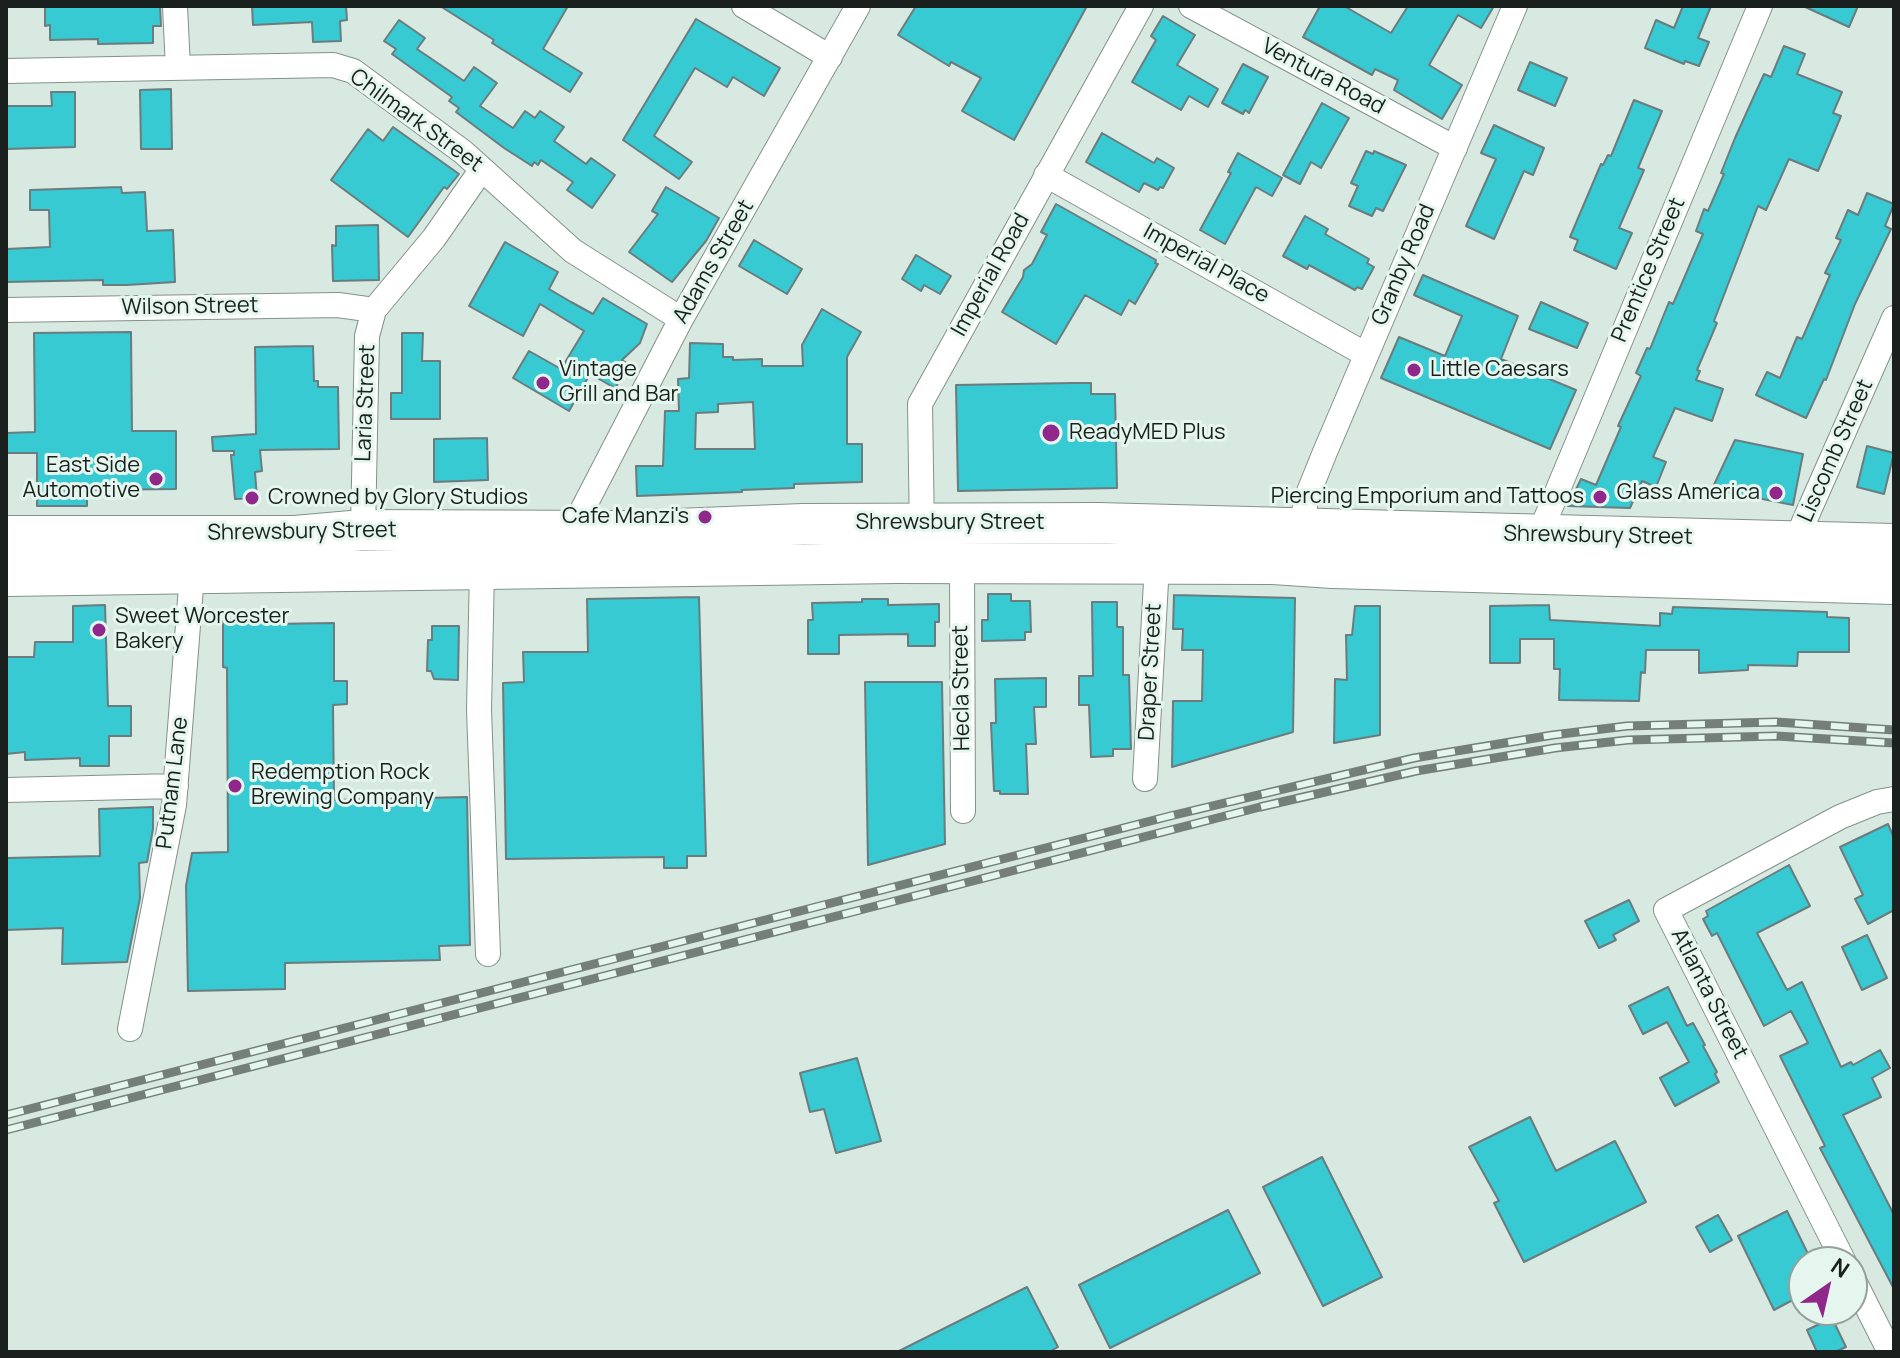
<!DOCTYPE html>
<style>
body{margin:0}
#map{position:relative;width:1900px;height:1358px;overflow:hidden;background:#d7e9e1;font-family:Manrope,sans-serif}
canvas{display:block}
.frame{position:absolute;inset:0;border:8px solid #1a201d;pointer-events:none}
.north{position:absolute;left:1788px;top:1246px;width:80px;height:80px;box-sizing:border-box;background:#e5f6ef;border:2px solid #94a09b;border-radius:50%;rotate:34deg;font-size:22px;font-weight:700;line-height:32px;text-align:center;color:#1a201d}
.north::after{content:'';display:block;margin:auto;width:28px;height:36px;background:#90288c;clip-path:polygon(50% 0,100% 100%,50% 72%,0 100%)}
</style>
<div id="map">
<canvas width="1900" height="1358"></canvas>
<div class="frame"></div>
<div class="north">N</div>
</div>
<script>
const c = document.querySelector('canvas').getContext('2d');
c.lineJoin = 'round';
function fill(path, color) { c.fillStyle = color; c.fill(path, 'evenodd'); }
const poly = rows => new Path2D(rows.map(r => 'M' + r).join(''));
function strokePath(path, color, width, dash) { c.strokeStyle = color; c.lineWidth = width; c.lineCap = dash ? 'butt' : 'round'; c.setLineDash(dash || []); c.stroke(path); }
function drawText(font, color, halo, rows, align = 'center') {
  c.font = font + ' Manrope,sans-serif'; c.lineWidth = 6; c.setLineDash([]); c.textBaseline = 'middle'; c.strokeStyle = halo; c.fillStyle = color; for (const [text, x, y, turn = 0] of rows) {
    c.save(); c.translate(x, y); c.rotate((+turn || 0) * Math.PI / 180); c.textAlign = isNaN(turn) ? turn : align; if (halo) c.strokeText(text, 0, 0); c.fillText(text, 0, 0); c.restore();
  }
}
const building = poly([
 [45,6,160,6,161,26,153,26,153,43,98,44,98,39,50,40,50,25,45,26,45,6],
 [252,6,346,6,347,20,340,21,341,41,313,42,312,22,253,25,252,6],
 [440,6,568,6,543,49,582,73,570,92,492,43,494,40,440,6],
 [916,6,1087,6,1014,140,962,111,981,78,951,62,949,66,898,35,916,6],
 [1320,6,1344,6,1391,33,1408,6,1494,6,1481,28,1458,15,1429,65,1462,85,1442,119,1394,90,1398,80,1375,69,1372,75,1303,37,1320,6],
 [1683,6,1711,6,1698,38,1709,42,1699,66,1685,61,1684,64,1645,48,1656,20,1674,28,1683,6],
 [1803,6,1858,6,1849,27,1803,6],
 [1163,16,1195,35,1177,65,1218,89,1208,107,1189,96,1181,110,1132,82,1156,40,1151,36,1163,16],
 [696,19,780,68,764,96,733,77,727,87,695,68,654,136,692,162,679,179,623,140,696,19],
 [399,20,425,38,417,49,464,81,474,67,497,83,480,106,513,128,525,111,535,118,540,111,564,127,554,141,586,164,591,158,615,175,592,208,567,190,573,182,541,160,538,165,534,162,532,166,504,148,456,112,459,108,449,101,452,97,392,54,396,49,384,41,399,20],
 [1784,46,1805,54,1797,74,1842,92,1833,113,1841,116,1818,171,1789,159,1766,210,1758,206,1714,321,1717,323,1697,370,1700,371,1696,380,1723,389,1712,421,1675,408,1653,457,1666,462,1656,487,1642,481,1630,508,1568,506,1581,479,1596,485,1621,427,1618,426,1641,376,1636,373,1647,348,1650,349,1669,302,1673,304,1703,234,1696,231,1704,209,1708,211,1724,174,1721,173,1735,138,1764,74,1771,77,1784,46],
 [1530,62,1567,78,1555,106,1518,90,1530,62],
 [1243,64,1268,77,1249,113,1245,110,1243,114,1222,103,1243,64],
 [171,89,172,149,141,149,140,90,171,89],
 [51,92,75,92,75,147,6,149,6,106,52,106,51,92],
 [1634,100,1662,111,1638,168,1644,170,1619,228,1632,233,1616,269,1574,250,1578,240,1570,237,1601,164,1603,165,1608,155,1611,156,1634,100],
 [1322,103,1349,118,1321,168,1311,162,1300,184,1283,175,1322,103],
 [1494,125,1544,148,1533,175,1524,171,1494,239,1466,226,1496,159,1481,153,1494,125],
 [393,127,459,174,447,189,444,187,408,237,331,180,368,129,383,141,393,127],
 [1102,133,1154,163,1157,158,1174,168,1163,188,1160,187,1158,190,1144,183,1139,192,1086,162,1102,133],
 [1366,151,1373,154,1374,151,1406,165,1383,211,1376,208,1372,216,1349,206,1358,186,1351,183,1366,151],
 [1238,153,1282,178,1272,196,1256,187,1225,244,1200,230,1231,173,1228,172,1238,153],
 [121,187,122,193,145,192,147,231,173,230,175,282,127,285,103,285,103,280,6,282,6,249,50,247,49,210,30,210,30,190,121,187],
 [666,187,719,218,706,241,672,282,629,252,658,214,652,211,666,187],
 [1867,193,1894,204,1885,226,1891,229,1855,304,1826,380,1824,379,1806,418,1756,395,1767,372,1780,378,1797,337,1802,339,1830,275,1825,273,1841,240,1836,238,1848,210,1858,215,1867,193],
 [1056,204,1156,260,1155,263,1158,264,1135,304,1129,300,1121,315,1085,295,1056,344,1002,312,1023,277,1024,270,1032,264,1047,235,1041,232,1056,204],
 [1305,216,1328,229,1325,234,1369,259,1367,263,1374,267,1362,289,1357,287,1355,290,1309,265,1307,269,1283,256,1305,216],
 [378,225,379,280,333,281,332,245,336,246,336,226,378,225],
 [754,240,802,269,787,294,739,266,754,240],
 [505,242,558,272,549,289,571,302,593,314,603,298,647,324,640,343,622,360,630,365,615,388,590,374,569,411,513,378,529,351,561,369,584,331,540,304,523,336,469,306,505,242],
 [916,255,951,276,940,294,924,285,921,291,902,279,916,255],
 [1423,275,1518,316,1501,359,1576,390,1550,449,1381,378,1399,337,1445,356,1462,316,1414,295,1423,275],
 [1541,302,1588,323,1577,348,1529,329,1541,302],
 [822,309,861,332,847,357,847,444,862,444,862,482,794,484,794,488,742,490,742,492,637,496,636,466,663,466,665,411,679,411,678,379,689,378,690,343,723,344,723,357,733,357,733,360,762,359,762,366,803,366,802,345,822,309],
 [753,402,755,449,695,449,696,413,718,412,718,404,753,402],
 [131,332,132,431,176,431,176,489,87,490,87,506,37,506,37,453,6,453,6,433,35,432,34,333,131,332],
 [402,333,423,333,422,361,440,361,440,419,391,419,391,393,402,393,402,333],
 [313,346,314,381,318,381,318,387,338,387,339,449,260,450,262,471,255,472,257,498,235,499,231,455,234,455,234,451,213,451,212,437,256,434,255,347,313,346],
 [1073,383,1091,383,1091,394,1115,394,1117,488,958,491,956,385,1073,383],
 [487,438,488,480,434,482,434,439,487,438],
 [1735,440,1803,454,1793,505,1712,489,1735,440],
 [1867,446,1894,453,1884,494,1857,487,1867,446],
 [988,594,1011,594,1011,601,1030,601,1031,632,1025,632,1025,640,982,641,982,620,988,620,988,594],
 [1174,595,1295,598,1293,732,1172,767,1173,701,1202,701,1203,650,1182,650,1183,629,1173,629,1174,595],
 [699,597,706,856,687,856,687,868,664,868,664,857,506,859,503,683,524,682,523,652,588,652,587,599,699,597],
 [862,599,888,599,888,605,939,604,939,622,935,622,935,646,908,646,908,634,839,635,839,654,808,654,808,620,813,620,812,603,862,602,862,599],
 [1092,602,1117,602,1117,627,1123,627,1123,675,1129,675,1131,749,1113,749,1113,756,1091,757,1089,705,1079,705,1079,676,1093,676,1092,602],
 [105,605,108,706,131,706,131,736,109,736,109,766,80,766,80,758,25,760,25,752,6,754,6,657,34,657,35,642,73,642,73,606,105,605],
 [1549,605,1550,620,1660,626,1660,613,1672,614,1673,607,1827,612,1827,617,1849,618,1849,652,1798,652,1797,666,1748,665,1748,670,1699,673,1699,650,1646,650,1645,673,1641,672,1639,701,1559,700,1560,669,1554,669,1554,639,1520,639,1520,663,1490,663,1490,606,1549,605],
 [1355,606,1380,606,1380,735,1334,743,1335,679,1347,680,1346,635,1352,635,1355,606],
 [223,619,269,619,270,624,334,623,334,681,347,681,347,704,333,705,334,800,467,797,470,945,439,946,440,960,285,963,285,989,188,991,186,886,192,853,228,852,227,668,223,667,223,619],
 [432,626,459,626,458,680,434,679,431,671,427,671,428,640,432,640,432,626],
 [1046,678,1046,707,1034,707,1036,744,1026,744,1028,794,1000,794,1000,791,994,791,991,723,996,723,995,679,1046,678],
 [865,682,942,682,945,844,868,865,865,682],
 [153,807,153,829,147,862,139,863,140,898,127,962,62,964,63,928,6,930,6,858,100,856,99,809,153,807],
 [1888,824,1894,838,1894,910,1868,924,1855,899,1863,895,1840,847,1888,824],
 [1789,865,1810,906,1757,933,1787,990,1802,982,1841,1067,1851,1062,1853,1065,1880,1050,1890,1068,1872,1078,1881,1097,1843,1115,1894,1215,1894,1289,1820,1148,1825,1146,1780,1056,1808,1043,1791,1011,1764,1026,1717,933,1712,936,1703,919,1708,916,1706,911,1789,865],
 [1629,900,1639,921,1613,935,1616,940,1599,948,1585,921,1629,900],
 [1867,935,1887,978,1862,990,1842,947,1867,935],
 [1668,987,1687,1026,1693,1023,1705,1045,1703,1046,1717,1072,1715,1074,1719,1082,1675,1106,1660,1078,1689,1062,1667,1022,1643,1034,1629,1006,1668,987],
 [857,1058,881,1141,836,1153,824,1109,810,1112,800,1073,857,1058],
 [1530,1117,1556,1171,1615,1141,1646,1202,1524,1262,1494,1203,1499,1201,1469,1147,1530,1117],
 [1322,1157,1382,1277,1323,1306,1263,1187,1322,1157],
 [1228,1210,1260,1273,1110,1348,1079,1285,1228,1210],
 [1787,1211,1812,1262,1804,1262,1804,1294,1774,1310,1738,1236,1787,1211],
 [1718,1215,1732,1240,1710,1252,1696,1227,1718,1215],
 [1027,1287,1058,1347,1049,1352,897,1352,1027,1287],
 [1832,1318,1846,1347,1835,1352,1817,1352,1807,1330,1832,1318]
]);
const street = poly([
 [175,6,178,68],
 [744,6,830,57],
 [1191,6,1455,148],
 [6,71,333,65,353,71,463,152,573,251,681,319],
 [1046,175,1365,354],
 [6,310,338,305,374,310],
 [1302,527,1306,499,1325,452,1515,6],
 [363,530,367,336,374,310,434,238,482,169],
 [922,533,920,404,1141,6],
 [1539,535,1760,6],
 [571,538,571,532,681,319,858,6],
 [1796,540,1894,318],
 [962,565,963,811],
 [482,569,479,710,488,954],
 [1145,779,1157,564],
 [6,790,176,786],
 [130,1029,174,805,193,561],
 [1844,1262,1666,910,1840,817,1877,802,1894,799],
 [1852,1277,1890,1352]
]);
const primary = poly([
 [6,536,295,536,363,530,626,531,803,524,1098,523,1894,544],
 [6,576,896,563,1273,564,1333,568,1894,584]
]);
const rail = poly([
 [6,1115,1170,816,1414,758,1553,735,1627,726,1776,722,1894,730],
 [6,1130,1260,807,1416,771,1555,748,1628,740,1776,736,1894,743]
]);
const markers = [
 [1414,370,8,"#90288c"],
 [543,383,8,"#90288c"],
 [1051,433,10,"#90288c"],
 [156,479,8,"#90288c"],
 [1776,493,8,"#90288c"],
 [1600,497,8,"#90288c"],
 [252,498,8,"#90288c"],
 [705,517,8,"#90288c"],
 [99,630,8,"#90288c"],
 [235,786,8,"#90288c"]
];
const streetNames = [
 ["Ventura Road",1323,77,28],
 ["Chilmark Street",416,121,36],
 ["Adams Street",714,262,-60],
 ["Imperial Place",1206,264,29],
 ["Granby Road",1404,265,-67],
 ["Prentice Street",1649,270,-67],
 ["Imperial Road",991,275,-61],
 ["Wilson Street",190,307,-1],
 ["Laria Street",366,403,-88],
 ["Liscomb Street",1836,451,-66],
 ["Shrewsbury Street",950,523],
 ["Shrewsbury Street",302,532,-1],
 ["Shrewsbury Street",1598,536,1],
 ["Draper Street",1151,672,-87],
 ["Hecla Street",962,688,-91],
 ["Putnam Lane",173,783,-83],
 ["Atlanta Street",1709,994,63]
];
const poiNames = [
 ["Vintage",559,370],
 ["Grill and Bar",559,395],
 ["Little Caesars",1430,370],
 ["ReadyMED Plus",1069,433],
 ["East Side",140,466,"right"],
 ["Automotive",140,491,"right"],
 ["Glass America",1760,493,"right"],
 ["Piercing Emporium and Tattoos",1584,497,"right"],
 ["Crowned by Glory Studios",268,498],
 ["Cafe Manzi's",689,517,"right"],
 ["Sweet Worcester",115,617],
 ["Bakery",115,642],
 ["Redemption Rock",251,773],
 ["Brewing Company",251,798]
];
fill(building, '#37cad2');
strokePath(building, '#6a7c7d', 2);
strokePath(street, '#82928b', 26);
strokePath(primary, '#82928b', 42);
strokePath(street, '#fff', 24);
strokePath(primary, '#fff', 40);
strokePath(rail, '#747f7a', 9);
strokePath(rail, '#e5f6ef', 6, [18]);
for (const [x, y, r, color] of markers) { const dot = new Path2D(); dot.arc(x, y, r, 0, 2 * Math.PI); c.fillStyle = color; c.fill(dot); strokePath(dot, '#e5f6ef', 3); }
drawText('22px', '#1a201d', '#e5f6ef', streetNames);
drawText('22px', '#1a201d', '#e5f6ef', poiNames, 'left');
</script>
